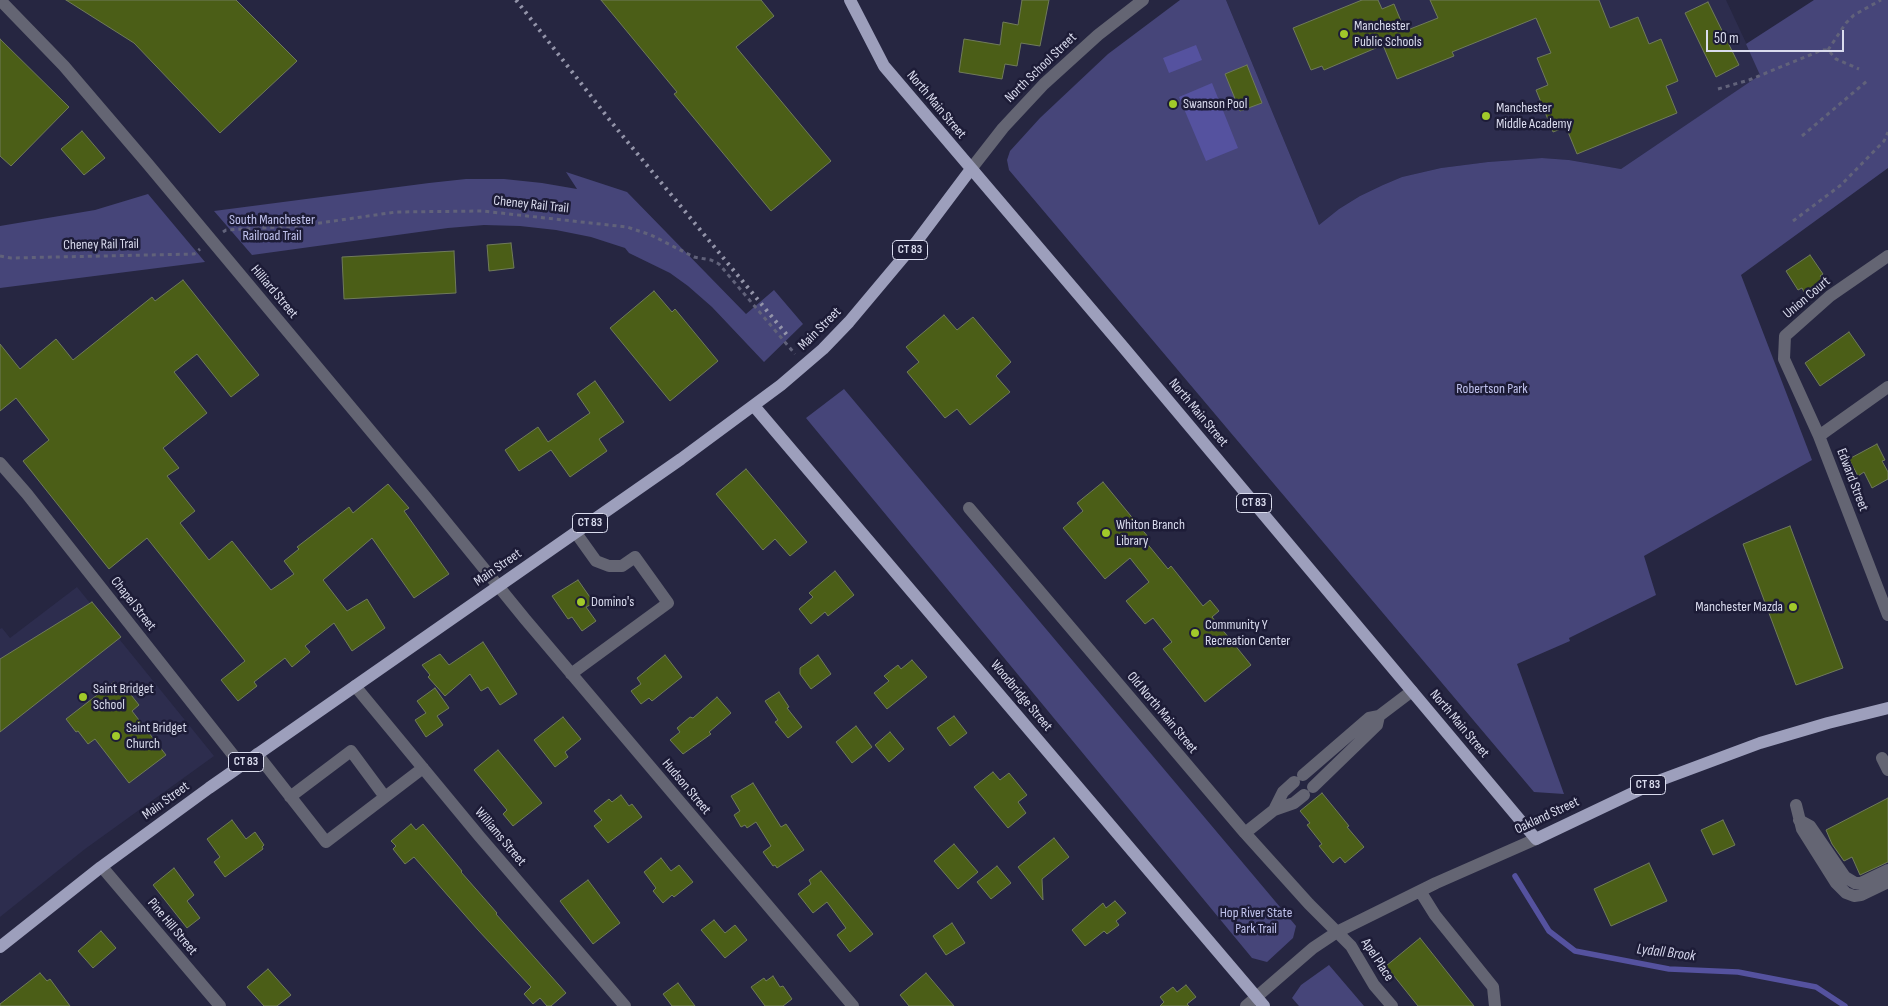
<!DOCTYPE html>
<style>
body{margin:0}
#map{position:relative;width:1888px;height:1006px;overflow:hidden;background:#262641;font-family:"Sofia Sans Condensed",sans-serif}
canvas{display:block}
.scale{position:absolute;left:1706px;top:30px;width:138px;height:22px;box-sizing:border-box;border:2px solid #dadcee;border-top:0;padding-left:6px;font-size:15px;line-height:18px;white-space:nowrap;color:#dadcee;-webkit-text-stroke:4px #1d1c37;paint-order:stroke}
</style>
<div id="map">
<canvas width="1888" height="1006"></canvas>
<div class="scale">50 m</div>
</div>
<script>
const c = document.querySelector('canvas').getContext('2d');
c.lineJoin = 'round';
function fill(path, color) { c.fillStyle = color; c.fill(path, 'evenodd'); }
const poly = rows => new Path2D(rows.map(r => 'M' + r).join(''));
function strokePath(path, color, width, dash) { c.strokeStyle = color; c.lineWidth = width; c.lineCap = dash ? 'butt' : 'round'; c.setLineDash(dash || []); c.stroke(path); }
function drawText(font, color, halo, rows, align = 'center') {
  c.font = font + ' "Sofia Sans Condensed",sans-serif'; c.lineWidth = 5; c.setLineDash([]); c.textBaseline = 'middle'; c.strokeStyle = halo; c.fillStyle = color; for (const [text, x, y, turn = 0] of rows) {
    c.save(); c.translate(x, y); c.rotate((+turn || 0) * Math.PI / 180); c.textAlign = isNaN(turn) ? turn : align; if (halo) c.strokeText(text, 0, 0); c.fillText(text, 0, 0); c.restore();
  }
}
const built = poly([
 [1226,0,1726,0,1761,75,1621,169,1569,160,1542,158,1488,162,1441,168,1402,177,1383,185,1360,196,1339,209,1319,225],
 [77,587,214,756,85,849,0,917,0,629,2,628,10,638]
]);
const green = poly([
 [1180,0,1226,0,1319,225,1339,209,1360,196,1383,185,1402,177,1441,168,1488,162,1542,158,1569,160,1621,169,1760,75,1746,44,1814,0,1888,0,1888,168,1741,275,1812,460,1644,556,1656,595,1569,638,1570,641,1517,664,1564,794,1534,792,1009,170,1007,160,1010,151,1040,118,1108,54],
 [566,172,627,192,746,314,774,290,803,324,764,362,712,307,688,286,670,273,629,253,625,248,591,237,556,230,520,226,484,225,448,228,252,255,214,211,429,183,466,179,504,179,542,183,577,189],
 [148,194,205,262,0,288,0,226,95,210],
 [844,389,1296,926,1293,938,1267,962,1252,958,806,418],
 [1329,965,1364,1006,1299,1006,1292,998,1301,985]
]);
const water = poly([
 [1196,45,1202,60,1169,73,1163,58],
 [1212,83,1238,148,1206,161,1179,97]
]);
const stream = poly([
 [1515,876,1549,931,1575,951,1669,969,1738,972,1816,987,1845,1006]
]);
const building = poly([
 [66,0,236,0,297,61,220,133,134,43,66,0],
 [601,0,761,0,774,16,736,47,831,161,771,211,674,94,677,92,601,0],
 [1022,0,1049,0,1040,46,1021,43,1017,66,1005,64,1002,79,959,72,964,39,1000,45,1003,22,1018,25,1022,0],
 [1362,0,1378,0,1382,9,1394,4,1405,31,1438,18,1430,0,1599,0,1610,28,1638,17,1649,44,1661,39,1678,81,1666,86,1677,113,1577,154,1566,127,1553,132,1536,90,1548,85,1537,58,1551,53,1536,18,1452,52,1454,56,1397,79,1383,45,1324,70,1322,66,1311,70,1293,28,1362,0],
 [1708,2,1739,65,1716,77,1685,13,1708,2],
 [0,39,69,107,11,166,0,156,0,39],
 [1247,65,1262,103,1240,111,1225,74,1247,65],
 [82,131,105,158,84,175,61,149,82,131],
 [511,243,514,268,489,271,487,245,511,243],
 [454,251,456,293,344,299,342,257,454,251],
 [1810,255,1823,274,1820,276,1823,280,1804,292,1802,288,1798,290,1786,271,1810,255],
 [183,280,259,375,231,397,197,354,174,372,207,413,163,448,179,468,167,476,195,511,180,523,209,560,232,541,271,590,294,574,284,561,299,549,297,547,349,507,353,513,388,484,409,508,404,511,449,574,414,598,372,538,323,580,347,611,367,599,385,628,352,651,334,623,305,646,310,652,292,667,285,658,254,682,257,686,238,701,221,680,245,661,147,538,109,569,23,461,49,440,16,398,0,411,0,344,20,369,56,339,73,360,152,297,155,301,183,280],
 [654,291,672,312,675,309,718,361,670,401,610,328,654,291],
 [944,315,957,330,973,317,1011,362,996,376,1010,392,970,425,957,409,945,418,907,372,919,362,906,347,944,315],
 [1849,332,1865,355,1820,386,1805,363,1849,332],
 [595,381,624,422,599,439,607,451,570,477,551,450,519,471,505,450,538,427,548,442,590,413,577,394,595,381],
 [1877,444,1885,460,1882,461,1888,472,1888,479,1872,488,1864,472,1858,476,1849,459,1877,444],
 [746,469,807,542,790,556,775,539,763,550,716,494,746,469],
 [1103,482,1149,538,1145,541,1168,569,1171,566,1203,606,1210,600,1219,611,1212,617,1251,665,1205,702,1163,649,1172,642,1153,618,1145,624,1126,601,1149,582,1130,558,1105,579,1063,528,1083,511,1077,503,1103,482],
 [1790,526,1843,668,1796,685,1743,544,1790,526],
 [835,571,854,595,828,616,825,612,811,624,799,609,813,597,809,593,835,571],
 [578,580,594,603,586,607,596,621,582,631,572,617,568,619,552,596,578,580],
 [92,602,121,637,0,732,0,659,92,602],
 [483,642,517,694,500,705,488,687,481,691,470,674,445,696,428,677,430,675,422,665,440,654,449,665,483,642],
 [665,655,682,677,652,701,649,698,641,704,631,691,641,684,637,678,665,655],
 [818,655,831,674,811,689,800,674,800,668,818,655],
 [912,660,927,677,887,709,874,693,889,681,884,676,898,665,901,669,912,660],
 [114,682,124,695,128,691,139,705,132,711,166,755,129,783,95,739,88,744,78,731,76,732,66,719,114,682],
 [435,688,449,708,437,716,443,725,426,737,415,720,426,713,417,701,435,688],
 [779,692,789,707,787,708,802,727,788,738,775,722,778,720,765,701,779,692],
 [717,697,731,713,709,732,711,734,683,754,670,740,680,732,677,728,690,717,693,718,717,697],
 [954,716,967,733,950,746,937,728,954,716],
 [563,717,581,739,565,752,568,757,555,767,534,740,563,717],
 [856,726,872,747,852,763,836,742,856,726],
 [890,732,904,749,889,762,875,745,890,732],
 [498,750,542,803,513,826,503,814,507,810,474,770,498,750],
 [993,772,1000,780,1009,773,1027,795,1018,802,1026,813,1008,828,974,787,993,772],
 [753,783,781,827,786,824,804,850,777,868,775,865,773,866,763,852,771,846,756,822,747,828,745,825,741,827,734,815,740,811,731,796,753,783],
 [1322,793,1349,826,1347,827,1364,847,1345,863,1340,857,1333,863,1319,846,1322,844,1307,825,1310,823,1300,811,1322,793],
 [621,795,629,806,632,804,642,817,608,843,594,826,602,820,594,811,609,799,612,802,621,795],
 [1888,798,1888,862,1860,875,1852,857,1844,861,1832,844,1826,830,1888,798],
 [232,820,246,839,255,832,264,845,262,847,263,849,225,877,214,862,220,857,207,839,232,820],
 [1723,820,1735,845,1713,855,1701,830,1723,820],
 [411,824,416,830,423,824,462,871,461,872,497,913,496,914,566,993,551,1006,547,1006,540,998,533,1004,524,994,531,987,478,930,414,857,405,864,393,849,396,846,391,841,411,824],
 [1054,838,1069,857,1042,879,1043,900,1018,867,1054,838],
 [954,844,978,872,958,889,934,861,954,844],
 [661,858,671,871,679,865,693,882,674,897,672,895,663,903,653,891,656,888,644,872,661,858],
 [1649,863,1667,901,1611,926,1594,889,1649,863],
 [997,866,1011,883,991,899,977,882,997,866],
 [174,868,194,895,187,901,200,918,187,928,153,885,174,868],
 [821,871,873,934,850,952,837,935,846,928,827,902,813,913,798,894,811,884,809,880,821,871],
 [588,880,620,923,593,944,560,901,588,880],
 [1115,901,1126,913,1116,921,1119,925,1107,934,1104,931,1085,946,1072,930,1103,903,1106,908,1115,901],
 [714,920,725,933,735,925,747,940,725,958,701,930,714,920],
 [952,923,965,943,946,955,933,936,952,923],
 [101,931,116,948,93,968,78,951,101,931],
 [1420,938,1474,1006,1418,1006,1386,966,1420,938],
 [268,969,291,995,277,1006,264,1006,247,987,268,969],
 [40,973,47,981,50,979,70,1006,0,1006,0,1004,40,973],
 [926,973,954,1006,909,1006,900,995,926,973],
 [773,976,780,987,783,986,792,999,783,1006,765,1006,751,987,764,978,766,981,773,976],
 [678,983,695,1006,672,1006,663,994,678,983],
 [1186,985,1196,997,1187,1004,1189,1006,1160,1006,1164,1002,1160,997,1173,987,1177,992,1186,985]
]);
const path = poly([
 [1828,50,1846,23,1854,15,1881,0],
 [1718,89,1749,80,1822,50,1828,50,1836,59,1859,69],
 [1802,136,1867,81],
 [1793,221,1841,185,1884,141,1888,132],
 [223,232,226,230,299,226,396,212,482,211,627,227,651,235,694,257,711,260,719,264,795,354],
 [0,256,11,258,194,254,200,249]
]);
const minor = poly([
 [0,0,64,66,147,163,425,496,525,619,853,1006],
 [971,169,1003,128,1044,84,1098,35,1143,0],
 [1888,256,1830,296,1785,336,1784,359,1819,436,1888,615],
 [1819,436,1888,387],
 [0,463,27,494,241,765],
 [969,508,1245,833,1309,904,1351,946,1374,985,1392,1006],
 [571,674,668,603,635,557,622,566,609,566,596,561,576,533],
 [355,686,480,837,625,1006],
 [257,754,326,842,423,768],
 [1882,758,1888,770],
 [1303,775,1369,718,1379,716,1412,691],
 [1313,787,1377,725,1379,716],
 [290,797,351,751,385,797],
 [1796,805,1802,829,1836,883,1846,893,1854,896,1861,895,1888,882],
 [1274,810,1283,792,1294,782],
 [1799,820,1810,826,1845,877,1855,883,1861,883,1888,870],
 [1245,833,1274,810,1294,803,1304,795],
 [102,867,220,1006],
 [1420,891,1435,915,1493,987,1495,1006],
 [1246,1006,1313,948,1337,932,1436,883,1536,839]
]);
const major = poly([
 [850,0,884,66,1124,348,1536,839,1658,781,1760,743,1828,723,1888,708],
 [754,406,1264,1006],
 [0,947,101,867,209,788,681,459,781,385,823,349,849,322,917,241,971,169]
]);
const rail = poly([
 [516,0,612,123,787,335]
]);
const markers = [
 [1344,34,5,"#a1c92a"],
 [1173,104,5,"#a1c92a"],
 [1486,116,5,"#a1c92a"],
 [1106,533,5,"#a1c92a"],
 [581,602,5,"#a1c92a"],
 [1793,607,5,"#a1c92a"],
 [1195,633,5,"#a1c92a"],
 [83,697,5,"#a1c92a"],
 [116,736,5,"#a1c92a"]
];
const shields = [
 [910,250,35],
 [1254,503,35],
 [590,523,35],
 [246,762,35],
 [1648,785,35]
];
const shieldNames = [
 ["CT 83",910,250],
 ["CT 83",1254,503],
 ["CT 83",590,523],
 ["CT 83",246,762],
 ["CT 83",1648,785]
];
const poiNames = [
 ["Manchester",1354,26],
 ["Public Schools",1354,42],
 ["Swanson Pool",1183,104],
 ["Manchester",1496,108],
 ["Middle Academy",1496,124],
 ["Whiton Branch",1116,525],
 ["Library",1116,541],
 ["Domino's",591,602],
 ["Manchester Mazda",1783,607,"right"],
 ["Community Y",1205,625],
 ["Recreation Center",1205,641],
 ["Saint Bridget",93,689],
 ["School",93,705],
 ["Saint Bridget",126,728],
 ["Church",126,744]
];
const streetNames = [
 ["North School Street",1041,68,-44],
 ["North Main Street",936,105,50],
 ["Cheney Rail Trail",531,205,6],
 ["Cheney Rail Trail",101,245,-1],
 ["Hilliard Street",274,292,50],
 ["Union Court",1807,298,-40],
 ["Main Street",820,329,-45],
 ["North Main Street",1198,413,50],
 ["Edward Street",1852,480,69],
 ["Main Street",498,568,-35],
 ["Chapel Street",133,604,52],
 ["Woodbridge Street",1021,696,50],
 ["Old North Main Street",1162,713,50],
 ["North Main Street",1459,724,50],
 ["Hudson Street",686,787,50],
 ["Main Street",166,801,-36],
 ["Oakland Street",1547,816,-25],
 ["Williams Street",500,837,50],
 ["Pine Hill Street",172,927,50],
 ["Apel Place",1377,960,57]
];
const parkNames = [
 ["South Manchester",272,220],
 ["Railroad Trail",272,236],
 ["Robertson Park",1492,389],
 ["Hop River State",1256,913],
 ["Park Trail",1256,929]
];
const waterNames = [
 ["Lydall Brook",1666,953,7]
];
fill(built, '#2d2d4e');
fill(green, '#464579');
fill(water, '#55529f');
strokePath(stream, '#55529f', 5.5);
fill(building, '#4b5e17');
strokePath(building, '#707b5b', 1);
strokePath(path, '#61627a', 3, [4, 4]);
strokePath(minor, '#646573', 12);
strokePath(major, '#9d9fbc', 12);
strokePath(rail, '#9495aa', 4, [2.5, 5]);
for (const [x, y, r, color] of markers) { const dot = new Path2D(); dot.arc(x, y, r, 0, 2 * Math.PI); c.fillStyle = color; c.fill(dot); strokePath(dot, '#1d1c37', 2); }
for (const [x, y, w] of shields) { const box = new Path2D(); box.roundRect(x - w / 2, y - 9.5, w, 19, 4); c.fillStyle = '#1d1c37'; c.fill(box); strokePath(box, '#dadcee', 1); }
drawText('bold 12px', '#dadcee', null, shieldNames);
drawText('14px', '#dadcee', '#1d1c37', poiNames, 'left');
drawText('14px', '#dadcee', '#1d1c37', streetNames);
drawText('14px', '#c0c2ed', '#1d1c37', parkNames);
drawText('italic 15px', '#d6d7ed', '#1d1c37', waterNames);
</script>
